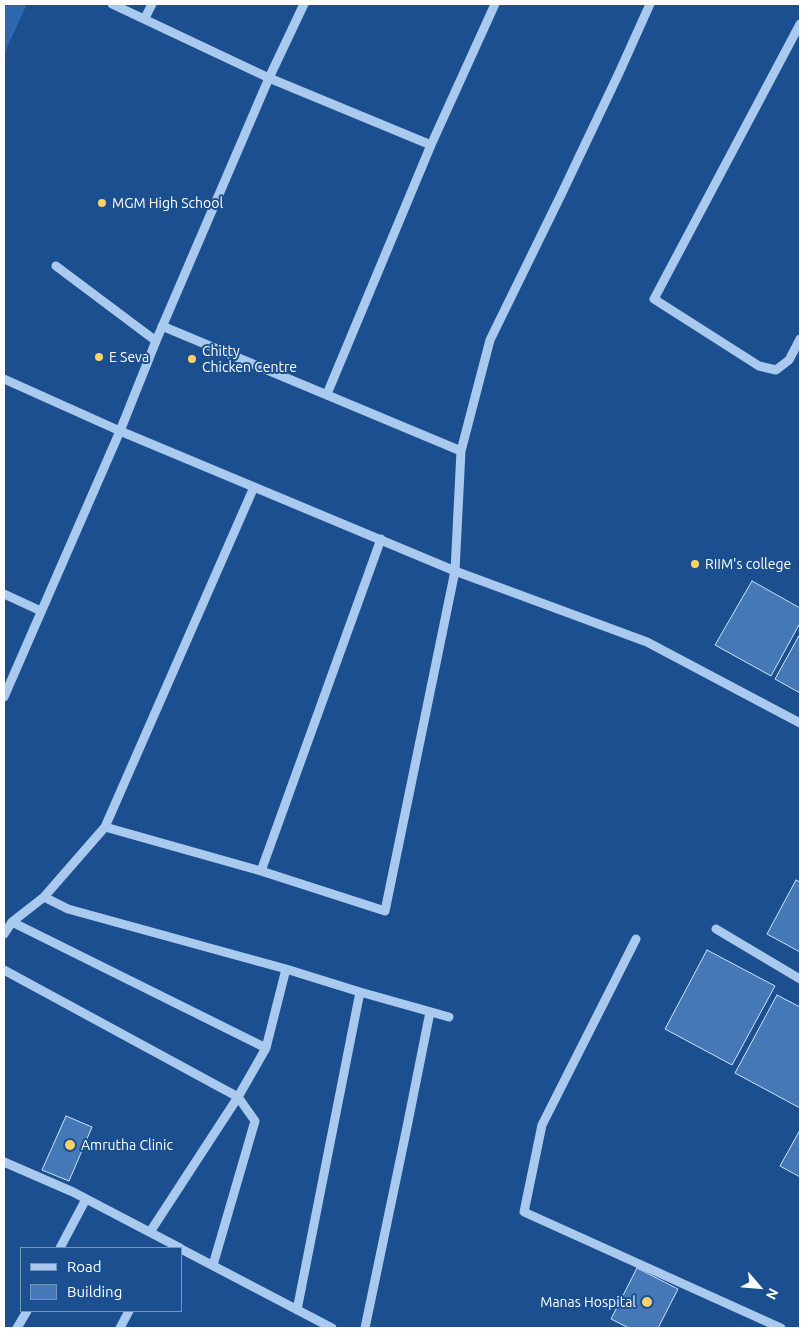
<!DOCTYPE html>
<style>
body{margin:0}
#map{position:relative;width:804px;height:1332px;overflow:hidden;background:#1b4f8f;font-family:Ubuntu,sans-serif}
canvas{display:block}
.frame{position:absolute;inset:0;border:5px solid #fff;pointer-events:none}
.legend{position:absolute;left:20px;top:1247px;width:162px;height:65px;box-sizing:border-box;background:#1b4f8f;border:1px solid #7695bc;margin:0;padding:6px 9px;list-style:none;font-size:15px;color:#fff}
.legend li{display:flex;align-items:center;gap:10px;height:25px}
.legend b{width:25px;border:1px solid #7695bc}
.north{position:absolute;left:734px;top:1262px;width:50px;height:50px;-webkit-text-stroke:4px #1b4f8f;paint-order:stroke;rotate:117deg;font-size:14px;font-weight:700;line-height:20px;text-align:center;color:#fff}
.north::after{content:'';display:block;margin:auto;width:18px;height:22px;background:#fff;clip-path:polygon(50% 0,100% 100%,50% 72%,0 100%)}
</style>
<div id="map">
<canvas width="804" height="1332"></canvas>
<div class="frame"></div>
<ul class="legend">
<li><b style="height:6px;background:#a9c9ee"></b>Road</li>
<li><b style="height:14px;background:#4478b7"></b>Building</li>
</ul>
<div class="north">N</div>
</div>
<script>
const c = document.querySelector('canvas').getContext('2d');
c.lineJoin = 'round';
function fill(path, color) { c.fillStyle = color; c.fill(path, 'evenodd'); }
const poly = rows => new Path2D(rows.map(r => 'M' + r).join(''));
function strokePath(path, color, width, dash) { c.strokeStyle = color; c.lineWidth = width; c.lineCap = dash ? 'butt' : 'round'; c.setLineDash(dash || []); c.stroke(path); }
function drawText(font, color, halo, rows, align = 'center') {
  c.font = font + ' Ubuntu,sans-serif'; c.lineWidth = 4; c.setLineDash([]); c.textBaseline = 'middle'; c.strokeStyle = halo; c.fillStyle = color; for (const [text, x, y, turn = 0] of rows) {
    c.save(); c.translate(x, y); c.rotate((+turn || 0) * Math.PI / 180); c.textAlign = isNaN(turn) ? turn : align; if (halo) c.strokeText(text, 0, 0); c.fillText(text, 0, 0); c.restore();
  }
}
const green = poly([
 [4,4,27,4,4,54]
]);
const building = poly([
 [752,581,800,608,800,623,771,676,715,645,752,581],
 [800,634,800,693,775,679,800,634],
 [796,880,800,882,800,952,767,934,796,880],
 [707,950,775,986,732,1065,665,1029,707,950],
 [777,995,800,1007,800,1108,735,1073,777,995],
 [66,1116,92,1127,69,1181,42,1170,66,1116],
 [800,1130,800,1177,780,1166,800,1130],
 [637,1268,678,1289,658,1328,629,1328,611,1319,637,1268]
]);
const minor = poly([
 [112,4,269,78,431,145],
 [145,18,152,4],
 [800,24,654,299,759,366,776,370,789,360,800,339],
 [56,266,156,341],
 [162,326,461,451],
 [4,379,120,431,455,571,647,642,800,723],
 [327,394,431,145,495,4],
 [4,594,41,611],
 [4,697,120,431,156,341,269,78,304,4],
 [105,827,261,871,385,911,455,571,461,451,490,340,561,195,619,73,650,4],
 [261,871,381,539],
 [44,897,68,909,286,969,360,992,449,1017],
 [12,922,266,1048],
 [716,929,800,979],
 [4,934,12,922,44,897,105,827,254,487],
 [636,939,542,1125,524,1212,781,1328],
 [4,970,238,1097,150,1232],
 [4,1162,73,1192,180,1248],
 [60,1248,86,1199],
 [181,1249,332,1328],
 [213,1265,255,1121,238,1097,266,1048,286,969],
 [297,1310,360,992],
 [17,1328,27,1311],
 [120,1328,129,1311],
 [365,1328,407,1127,430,1012]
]);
const markers = [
 [102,203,5,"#ffd166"],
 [99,357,5,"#ffd166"],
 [192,359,5,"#ffd166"],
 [695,564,5,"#ffd166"],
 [70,1145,6,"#ffd166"],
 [647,1302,6,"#ffd166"]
];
const poiNames = [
 ["MGM High School",112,203],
 ["Chitty",202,351],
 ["Chicken Centre",202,367],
 ["E Seva",109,357],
 ["RIIM's college",705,564],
 ["Amrutha Clinic",81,1145],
 ["Manas Hospital",636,1302,"right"]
];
fill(green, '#2e69ad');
fill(building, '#4478b7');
strokePath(building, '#cfe3fa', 1);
strokePath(minor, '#a9c9ee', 9);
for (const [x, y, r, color] of markers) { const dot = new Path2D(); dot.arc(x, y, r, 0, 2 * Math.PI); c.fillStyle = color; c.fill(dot); strokePath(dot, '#1b4f8f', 2); }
drawText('14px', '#fff', '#1b4f8f', poiNames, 'left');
</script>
